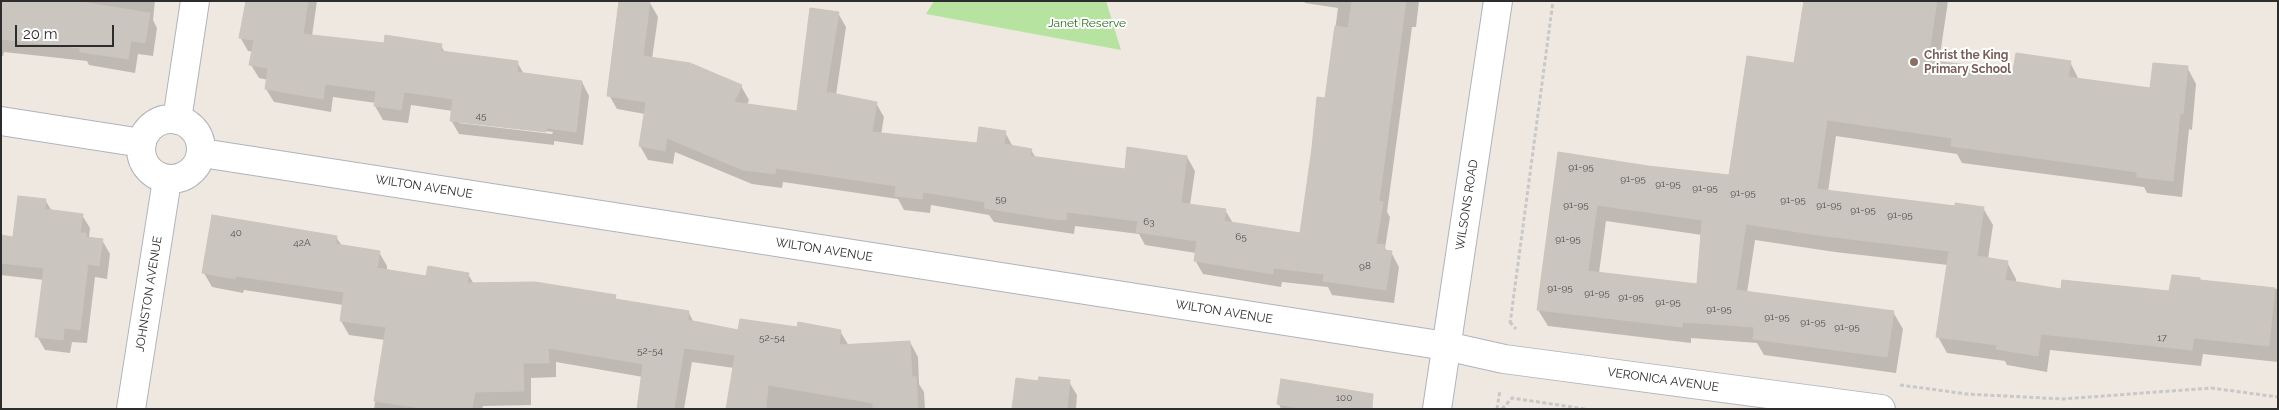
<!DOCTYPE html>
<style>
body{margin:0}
#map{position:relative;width:2279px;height:410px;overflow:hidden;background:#eee8e0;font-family:Raleway,sans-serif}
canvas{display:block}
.frame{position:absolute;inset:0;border:2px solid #2d2d2d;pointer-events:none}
.scale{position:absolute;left:15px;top:25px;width:99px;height:22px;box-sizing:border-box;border:2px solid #2d2d2d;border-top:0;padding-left:6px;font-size:15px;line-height:18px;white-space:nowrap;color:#2d2d2d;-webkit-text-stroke:4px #fff;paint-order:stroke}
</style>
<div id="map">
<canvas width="2279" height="410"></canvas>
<div class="frame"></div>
<div class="scale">20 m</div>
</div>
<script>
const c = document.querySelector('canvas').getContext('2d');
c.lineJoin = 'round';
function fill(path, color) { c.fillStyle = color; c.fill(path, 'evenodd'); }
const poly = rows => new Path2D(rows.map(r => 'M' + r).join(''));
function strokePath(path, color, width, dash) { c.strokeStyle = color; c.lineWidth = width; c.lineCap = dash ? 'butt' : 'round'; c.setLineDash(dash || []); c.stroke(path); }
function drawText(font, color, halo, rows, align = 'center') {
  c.font = font + ' Raleway,sans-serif'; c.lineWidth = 4; c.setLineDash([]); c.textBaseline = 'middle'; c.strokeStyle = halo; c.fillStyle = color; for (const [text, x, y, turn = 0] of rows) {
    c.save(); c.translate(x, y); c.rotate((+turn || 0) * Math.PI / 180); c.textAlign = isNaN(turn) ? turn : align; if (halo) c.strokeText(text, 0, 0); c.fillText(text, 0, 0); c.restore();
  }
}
const green = poly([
 [934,1,1106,1,1121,50,926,14]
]);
const shadow = poly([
 [1,1,155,1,153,20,157,28,153,56,138,54,135,73,89,65,87,61,4,52,3,56,1,56],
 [251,1,317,1,312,36,385,45,441,45,445,53,517,62,524,74,582,82,589,96,583,145,554,141,554,145,459,134,451,120,453,111,411,105,408,123,383,120,375,106,376,103,333,97,331,112,274,102,266,89,268,80,259,78,251,65,253,52,248,51,240,37],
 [459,120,553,132,552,134,459,123],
 [1304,1,1419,1,1416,27,1412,27,1387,212,1390,217,1385,248,1388,252,1391,252,1399,267,1394,303,1332,295,1328,287,1282,282,1281,287,1203,274,1195,260,1196,253,1145,245,1139,234,1075,226,1074,234,1061,232,994,222,989,215,931,205,930,213,904,210,898,199,783,182,782,188,752,184,675,152,673,164,648,160,640,146,645,114,617,109,609,95,650,3,658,17,652,59,741,86,749,100,747,105,798,112,838,13,846,27,836,95,876,103,884,117,881,135,978,145,1005,132,1013,147,1031,150,1036,158,1126,170,1187,157,1195,171,1190,205,1225,210,1233,223,1301,235,1326,99,1338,8,1305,3],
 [1805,1,1948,1,1939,62,2014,73,2070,62,2079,80,2151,90,2187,67,2196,84,2192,130,2189,129,2182,197,2147,193,2144,187,1962,163,1957,154,1836,136,1828,192,1956,207,1983,208,1993,225,1988,259,2007,262,2016,279,2016,283,2062,290,2170,293,2200,279,2201,282,2278,289,2278,362,2203,354,2201,366,2050,350,2047,372,2007,365,2005,361,1947,353,1938,337,1948,265,1835,252,1755,240,1747,293,1893,312,1903,329,1896,373,1764,355,1757,343,1691,338,1691,343,1548,326,1538,310,1559,154,1648,168,1730,177,1795,64],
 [1606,221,1702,235,1698,285,1599,273],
 [45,200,52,211,82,215,90,228,89,238,102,240,110,254,107,279,95,277,87,343,72,342,70,353,45,350,37,336,44,280,1,275,1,237,14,238],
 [336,237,342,246,379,252,387,266,387,271,427,277,468,274,474,284,615,296,617,301,689,313,694,323,739,331,798,329,840,331,849,346,910,342,918,357,919,384,924,392,925,409,730,409,734,368,692,362,684,409,638,409,643,377,556,362,556,377,531,378,531,405,483,406,482,409,374,409,385,340,349,335,341,321,343,305,244,290,243,293,212,287,204,273],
 [1039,382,1069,382,1077,395,1076,409,1013,409],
 [1279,404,1333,409,1281,409]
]);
const building = poly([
 [1,1,75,1,150,13,145,43,131,41,128,59,80,52,80,48,1,39,1,1],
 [246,1,308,1,303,34,384,43,385,35,442,44,441,51,518,61,517,72,582,81,576,132,547,128,546,132,450,121,453,99,404,92,401,110,374,106,376,91,325,84,323,99,265,89,268,68,249,65,254,40,239,38,246,1],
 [619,1,650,1,643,56,690,63,742,85,734,102,797,111,810,8,839,12,826,92,877,102,872,132,977,143,979,127,1006,131,1004,144,1032,149,1030,156,1125,169,1127,147,1187,156,1181,203,1226,209,1224,221,1300,233,1312,148,1317,97,1325,98,1335,26,1348,28,1352,1,1406,1,1379,201,1383,202,1376,244,1385,245,1384,250,1392,251,1386,290,1323,281,1324,274,1274,268,1273,274,1194,261,1197,241,1136,232,1138,221,1067,212,1066,220,1053,219,984,208,985,202,923,192,922,199,895,196,896,186,776,168,775,174,743,170,667,138,665,151,639,146,646,102,607,96,619,1],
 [1804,1,1937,1,1928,60,2013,71,2016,53,2071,61,2068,77,2150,88,2153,63,2188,66,2183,114,2180,113,2173,181,2137,177,2137,172,1951,146,1952,138,1827,120,1817,189,1955,206,1955,203,1984,207,1977,256,2008,261,2005,280,2061,289,2062,280,2169,291,2172,275,2200,278,2200,280,2275,288,2269,346,2194,338,2192,350,2041,334,2038,356,1996,349,1997,345,1936,337,1949,251,1825,236,1746,224,1736,290,1894,311,1887,357,1753,339,1754,327,1683,322,1682,327,1537,310,1558,152,1648,166,1729,175,1747,56,1794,63,1804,1],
 [1597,205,1702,220,1697,284,1588,271,1597,205],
 [18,196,46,199,45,209,83,214,80,233,86,233,86,237,103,239,99,266,88,264,80,330,64,328,63,340,35,337,44,268,1,263,1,235,13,237,18,196],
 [212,215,337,236,336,244,380,251,377,268,426,276,428,266,469,273,467,283,535,282,616,295,615,299,689,311,688,320,738,330,740,319,797,327,798,322,841,330,839,345,910,341,912,377,916,377,918,409,873,409,873,403,768,385,766,409,726,409,735,355,684,348,674,409,637,409,643,364,548,348,549,363,523,363,524,391,475,392,472,409,427,409,374,401,386,327,340,321,344,292,236,276,235,279,202,273,212,215],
 [1039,377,1070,380,1067,409,1012,409,1016,378,1038,381,1039,377],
 [1281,379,1373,394,1372,409,1303,409,1277,404,1281,379]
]);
const path = poly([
 [1510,322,1516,329],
 [1510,324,1553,1],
 [1900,385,1967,394,2063,399,2211,388,2278,397],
 [1497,409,1500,390],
 [1502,409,1512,398,1585,409]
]);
const street = poly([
 '141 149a30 30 0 1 1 60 0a30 30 0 1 1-60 0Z',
 [177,120,195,1],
 [1,121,142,143],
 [202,153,1446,346,1504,359,1881,409],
 [131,409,167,180]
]);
const secondary = poly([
 [1437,409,1498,1]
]);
const markers = [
 [1914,62,5,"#8d6e63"]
];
const numberNames = [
 ["45",481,116],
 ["91-95",1581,167],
 ["91-95",1633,179],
 ["91-95",1668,184],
 ["91-95",1705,188],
 ["91-95",1743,193],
 ["59",1001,199],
 ["91-95",1793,200],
 ["91-95",1576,205],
 ["91-95",1829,205],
 ["91-95",1863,210],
 ["91-95",1900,215],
 ["63",1149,222],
 ["40",236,233],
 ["65",1241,237],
 ["91-95",1568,239],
 ["42A",302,243],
 ["98",1365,266],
 ["91-95",1560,288],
 ["91-95",1597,293],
 ["91-95",1631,297],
 ["91-95",1668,302],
 ["91-95",1719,309],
 ["91-95",1777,317],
 ["91-95",1813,322],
 ["91-95",1847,327],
 ["52-54",772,338],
 ["17",2162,338],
 ["52-54",650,351],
 ["100",1344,398]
];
const parkNames = [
 ["Janet Reserve",1087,23]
];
const educationNames = [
 ["Christ the King",1924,55],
 ["Primary School",1924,69]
];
const streetNames = [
 ["WILTON AVENUE",424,187,9],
 ["WILSONS ROAD",1467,205,-81],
 ["WILTON AVENUE",824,250,9],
 ["JOHNSTON AVENUE",149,294,-81],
 ["WILTON AVENUE",1224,312,9],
 ["VERONICA AVENUE",1663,380,8]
];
fill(green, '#b6e39f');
fill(shadow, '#0003');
fill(building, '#cac6bf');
strokePath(building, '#cac4ba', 1);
strokePath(street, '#b1b3bd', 30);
strokePath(secondary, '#b1b3bd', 30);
strokePath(path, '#c8c8c8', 3, [4, 2.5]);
strokePath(street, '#fff', 28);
strokePath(secondary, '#fff', 28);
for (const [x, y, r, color] of markers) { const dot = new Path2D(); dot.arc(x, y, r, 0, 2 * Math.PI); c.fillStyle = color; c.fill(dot); strokePath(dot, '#fff', 2); }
drawText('10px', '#545352', null, numberNames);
drawText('12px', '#2d6b1d', '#fff', parkNames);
drawText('bold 12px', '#785e54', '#fff', educationNames, 'left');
drawText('12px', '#2d2d2d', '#fff', streetNames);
</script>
